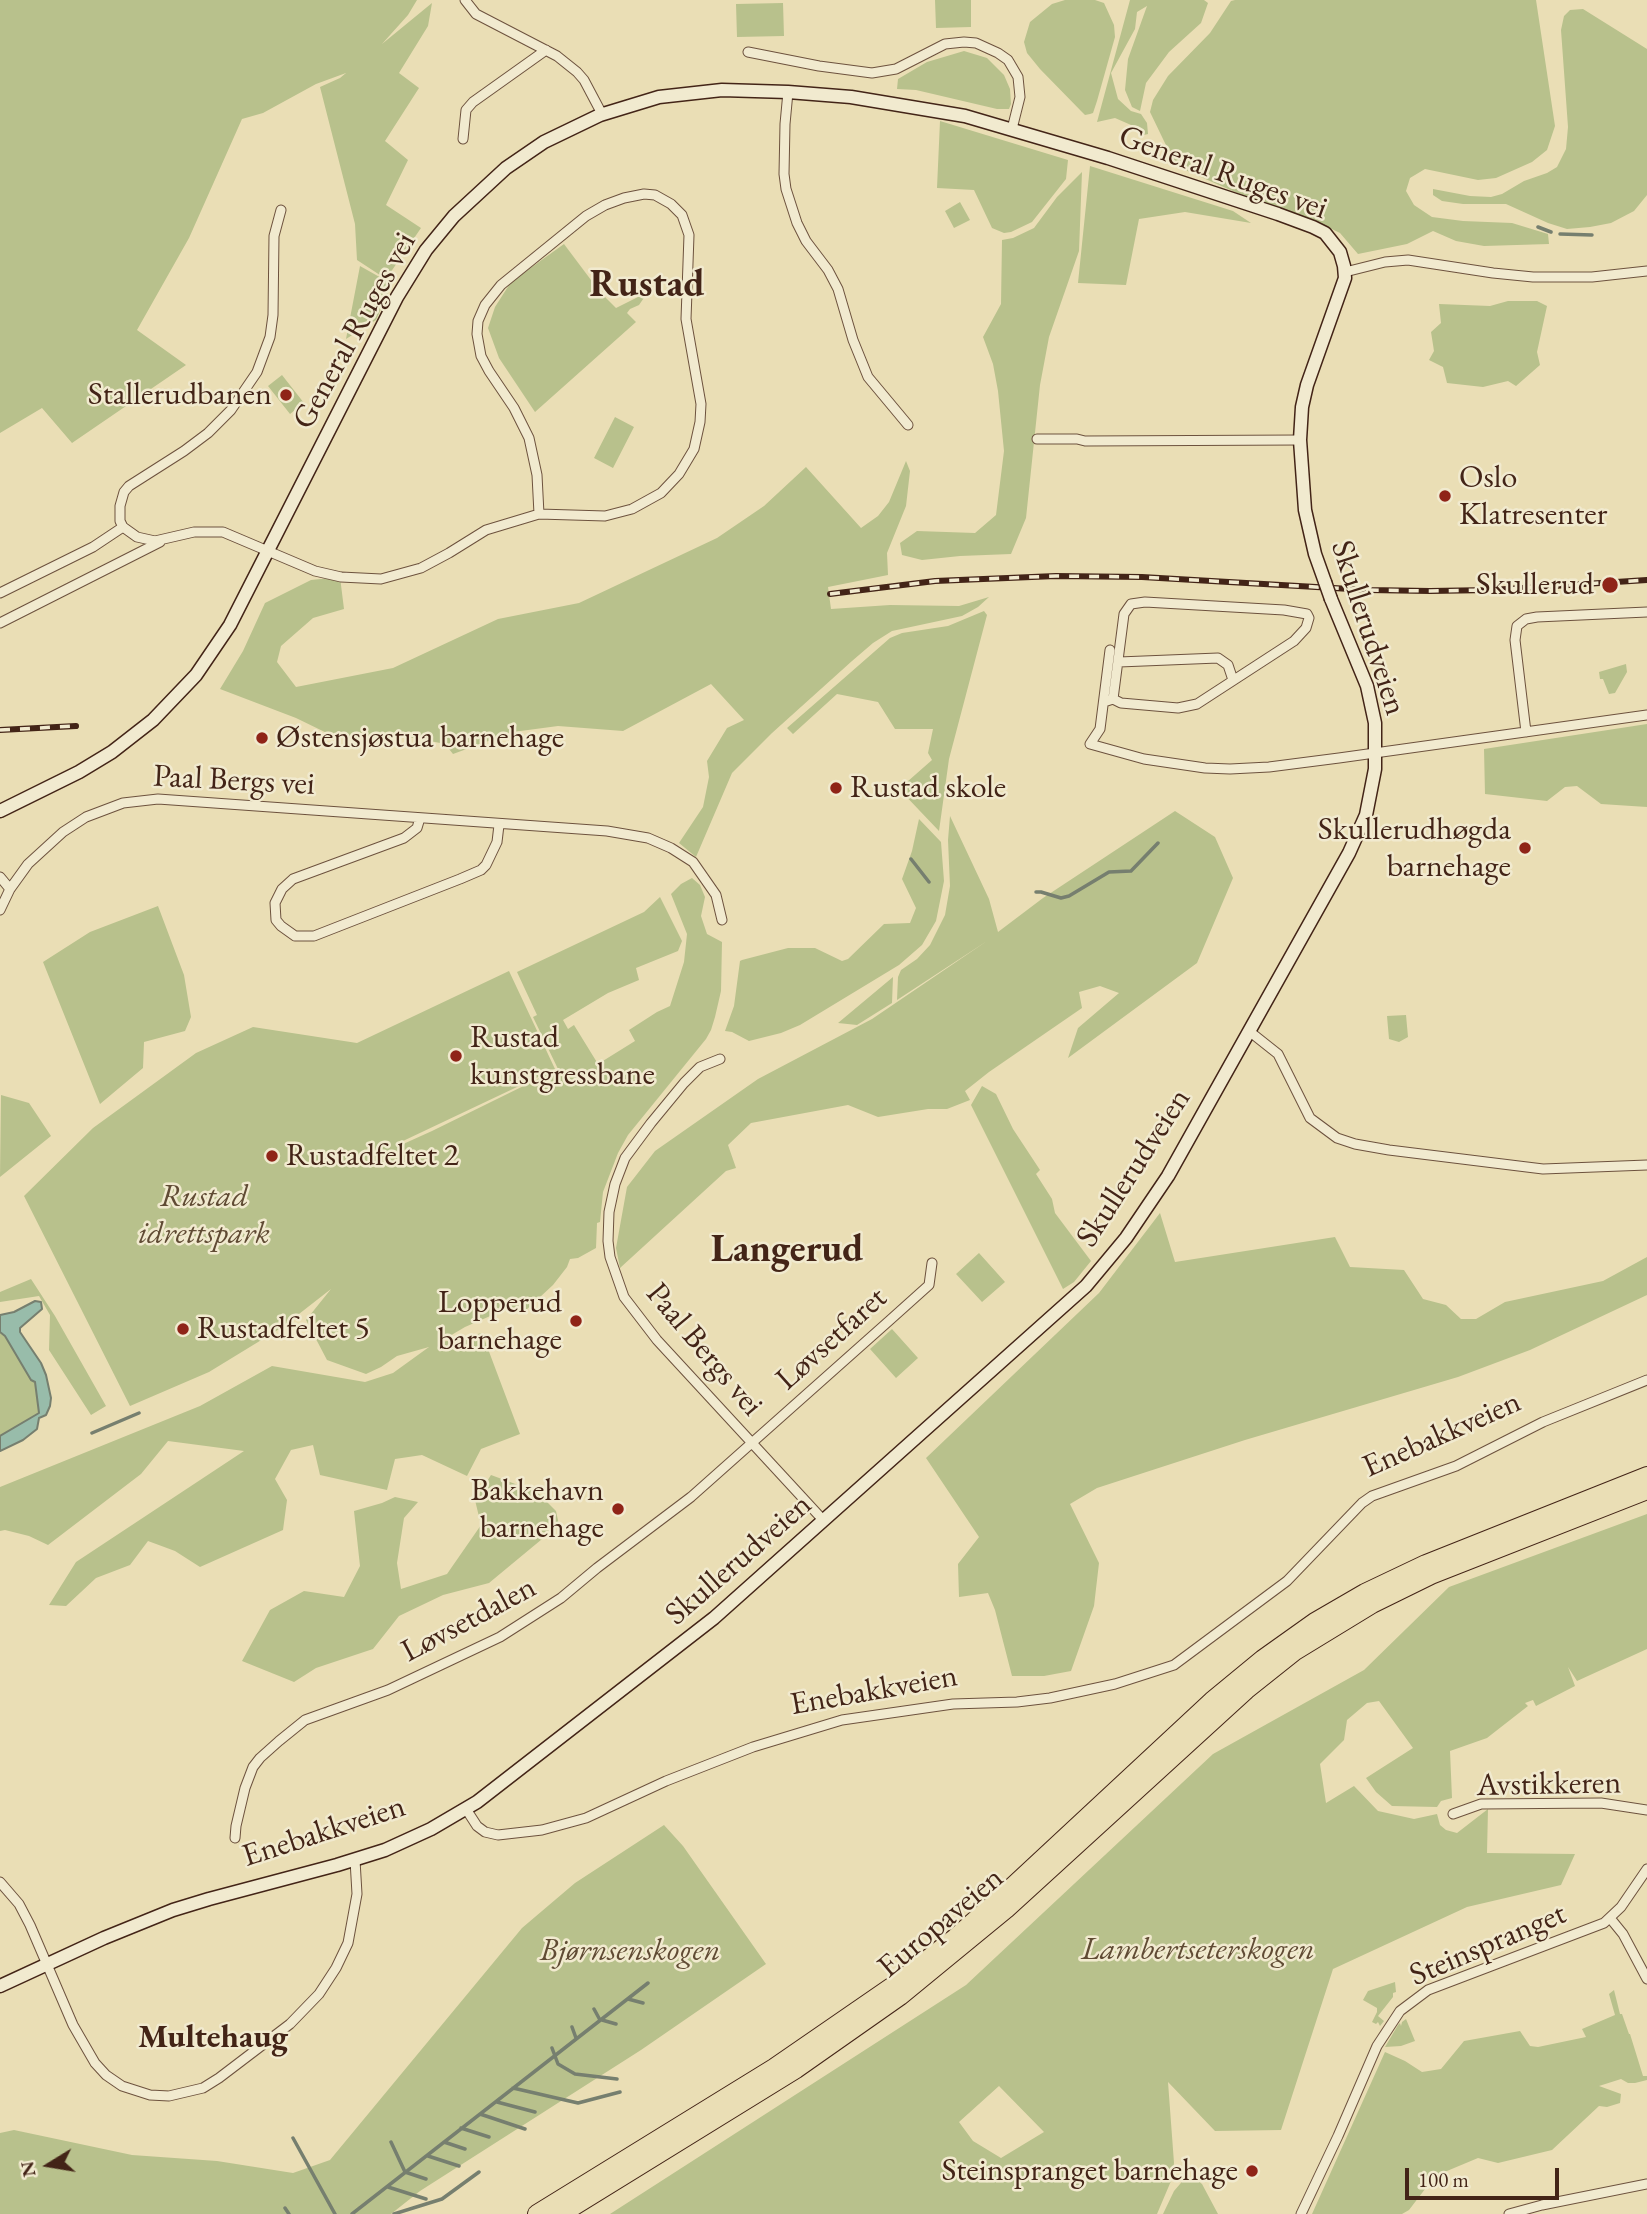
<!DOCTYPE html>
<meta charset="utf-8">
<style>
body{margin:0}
#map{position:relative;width:1647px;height:2214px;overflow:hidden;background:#eadeb5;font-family:"EB Garamond",serif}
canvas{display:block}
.north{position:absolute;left:14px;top:2130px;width:70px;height:70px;-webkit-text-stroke:5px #f1eacf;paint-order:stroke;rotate:259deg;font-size:19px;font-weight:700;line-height:28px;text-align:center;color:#432417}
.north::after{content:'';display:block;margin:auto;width:24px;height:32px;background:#432417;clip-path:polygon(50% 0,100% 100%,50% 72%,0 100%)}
.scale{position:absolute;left:1405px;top:2168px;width:154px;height:32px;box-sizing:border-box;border:4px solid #432417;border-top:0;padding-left:9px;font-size:21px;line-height:24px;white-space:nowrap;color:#432417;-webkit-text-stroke:5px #f1eacf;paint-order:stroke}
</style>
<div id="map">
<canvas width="1647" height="2214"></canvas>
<div class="north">N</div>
<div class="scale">100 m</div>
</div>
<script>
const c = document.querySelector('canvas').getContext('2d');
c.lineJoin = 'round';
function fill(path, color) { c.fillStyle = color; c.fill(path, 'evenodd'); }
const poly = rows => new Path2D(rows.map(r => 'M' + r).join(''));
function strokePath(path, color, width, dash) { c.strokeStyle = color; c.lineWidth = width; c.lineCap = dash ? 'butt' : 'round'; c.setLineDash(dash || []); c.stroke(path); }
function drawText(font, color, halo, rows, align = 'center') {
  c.font = font + ' "EB Garamond",serif'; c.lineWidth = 5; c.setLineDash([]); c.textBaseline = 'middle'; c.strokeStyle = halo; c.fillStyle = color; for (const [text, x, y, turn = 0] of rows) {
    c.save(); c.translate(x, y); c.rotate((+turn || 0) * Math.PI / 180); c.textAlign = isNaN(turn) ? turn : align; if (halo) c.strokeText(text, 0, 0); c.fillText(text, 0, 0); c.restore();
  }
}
const green = poly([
 [0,0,417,0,408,15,382,44,432,3,428,26,399,73,419,88,385,141,408,160,386,205,421,228,386,279,357,260,355,224,320,87,340,78,346,73,316,84,263,113,242,119,189,238,137,330,186,365,72,443,42,408,0,433],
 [935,0,971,0,971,27,936,28],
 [1065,0,1095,0,1104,3,1114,25,1115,37,1097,101,1093,113,1090,114,1085,115,1081,111,1040,69,1027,53,1024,42,1030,22,1052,4],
 [1130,0,1204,0,1208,3,1201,23,1169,52,1146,83,1140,111,1132,107,1125,90,1128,59,1147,6,1137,12,1135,29,1111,73,1118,99,1131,111,1141,114,1147,123,1148,134,1144,135,1131,125,1115,118,1097,122],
 [1235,0,1536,0,1555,126,1547,150,1532,162,1496,178,1478,180,1425,169,1410,178,1406,191,1414,205,1432,217,1463,221,1512,223,1548,234,1549,244,1484,246,1456,241,1433,231,1407,244,1358,254,1340,233,1313,220,1244,196,1176,166,1150,112,1153,100,1168,76,1210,33,1231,1],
 [783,3,784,36,737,37,736,4],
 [1583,9,1647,49,1647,195,1634,211,1611,223,1590,227,1567,229,1548,223,1506,204,1463,204,1442,201,1433,195,1433,189,1470,196,1491,197,1502,194,1524,181,1547,173,1557,167,1566,149,1568,127,1561,30,1564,16,1570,10],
 [964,51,987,58,1004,75,1010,89,1011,104,1009,109,997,109,916,90,897,89,898,79,927,62],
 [940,121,1068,160,1066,179,1032,222,1011,232,1004,233,992,228,974,190,937,188],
 [1090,166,1233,211,1251,223,1185,212,1139,219,1126,285,1078,283],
 [1082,172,1079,251,1049,337,1040,385,1026,518,1011,554,960,556,922,560,902,555,900,543,917,531,975,533,996,515,1004,451,998,391,993,364,983,337,1001,304,1002,240,1013,238,1034,228,1057,197],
 [960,202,970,220,954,228,945,211],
 [564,244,600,292,616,308,648,292,639,305,630,309,627,313,636,322,535,412,499,358,488,328,495,307,511,282],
 [360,266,392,284,376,320,346,339],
 [1508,301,1537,301,1547,306,1537,352,1540,365,1516,386,1508,381,1483,387,1447,383,1443,367,1429,360,1434,351,1431,332,1441,323,1439,304,1490,306],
 [282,375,304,403,290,414,268,386],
 [615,417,634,427,613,468,594,458],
 [906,461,910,471,906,506,887,553,888,575,828,587,831,609,890,605,959,606,989,597,978,607,962,616,892,631,873,643,852,661,772,733,732,773,696,857,679,843,703,807,709,777,707,761,727,728,744,720,711,684,623,731,558,726,513,732,453,754,445,744,415,738,333,736,296,718,220,689,243,651,265,603,311,580,340,577,344,609,313,618,281,646,277,662,296,687,393,668,498,619,579,603,717,538,764,506,806,467,861,528,878,516,889,502],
 [984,611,987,615,949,759,939,831,899,789,932,760,928,753,933,729,895,729,878,702,837,694,793,734,787,728,890,638,902,633,948,626],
 [1626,664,1627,672,1615,693,1609,694,1603,679,1600,679,1599,672],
 [1647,724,1647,807,1601,804,1577,786,1565,787,1547,801,1485,794,1484,749],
 [1175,811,1215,837,1233,878,1197,963,1068,1058,1078,1028,1119,993,1100,986,1079,992,1082,1008,989,1072,965,1091,970,1100,947,1109,928,1109,878,1117,848,1105,751,1123,728,1145,736,1168,726,1171,620,1268,616,1248,627,1187,655,1151,758,1079,872,1019,987,941,897,1000,898,977,901,970,917,959,930,945,945,915,950,886,948,840,950,816,989,899,998,932,1043,898],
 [919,819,941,842,944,881,936,921,922,945,899,965,800,1025,781,1033,749,1041,732,1032,725,1031,734,1006,740,961,742,960,788,948,815,948,842,961,848,959,884,924,910,923,916,908,902,879,912,851],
 [692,878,700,885,705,897,701,916,707,934,722,942,721,991,715,1017,711,1030,706,1039,628,1135,618,1153,603,1192,600,1222,597,1223,596,1248,578,1258,570,1259,567,1267,553,1285,526,1310,504,1310,465,1327,438,1343,482,1333,520,1434,481,1449,467,1476,422,1455,395,1459,387,1490,320,1475,313,1445,291,1450,275,1479,287,1500,283,1530,200,1567,175,1551,148,1541,130,1565,96,1578,66,1606,49,1605,76,1562,244,1451,168,1441,141,1474,48,1545,29,1536,5,1530,0,1531,0,1487,200,1406,272,1366,365,1382,393,1373,429,1347,397,1356,381,1367,366,1374,327,1360,306,1320,331,1289,281,1328,209,1372,130,1406,24,1196,93,1128,196,1053,253,1027,357,1043,509,971,555,1069,403,1141,401,1145,432,1131,558,1069,533,1017,537,1015,517,972,644,912,660,897,682,941,678,951,636,968,639,980,608,993,563,1020,568,1029,574,1025,598,1064,635,1041,629,1030,657,1012,670,1006,684,962,687,934,671,894,681,884],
 [158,906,184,975,191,1017,185,1031,144,1042,143,1068,100,1104,43,962,90,932],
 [893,977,892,1003,857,1025,838,1023],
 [1406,1015,1408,1037,1399,1042,1389,1039,1387,1016],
 [982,1086,996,1094,1013,1129,1040,1170,1036,1174,1052,1199,1055,1213,1091,1261,1074,1282,1063,1289,971,1105],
 [1,1095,29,1103,51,1136,0,1177],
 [1160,1213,1175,1262,1335,1237,1350,1267,1404,1270,1423,1299,1446,1305,1461,1319,1476,1319,1505,1302,1603,1281,1647,1257,1647,1295,1530,1350,1458,1377,1245,1440,1097,1488,1070,1504,1099,1563,1094,1606,1071,1671,1044,1676,1012,1676,995,1610,988,1593,959,1597,958,1564,979,1537,926,1458,1099,1293],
 [979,1253,1005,1282,982,1302,956,1274],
 [31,1279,55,1316,106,1406,91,1415,49,1350,50,1315,39,1296,0,1302,0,1292],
 [892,1329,918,1358,896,1378,870,1349],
 [0,1332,5,1335,31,1380,35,1382,39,1413,0,1436],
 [491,1475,537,1492,556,1511,559,1525,489,1583,443,1595,399,1616,373,1649,316,1668,294,1682,242,1661,270,1610,304,1591,344,1597,360,1566,354,1511,382,1503,395,1497,418,1502,404,1518,397,1563,401,1589,447,1574,481,1525,475,1500],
 [1647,1514,1647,1649,1577,1681,1568,1667,1575,1686,1536,1706,1533,1700,1525,1703,1528,1706,1487,1738,1450,1751,1452,1798,1441,1801,1437,1807,1392,1806,1376,1792,1366,1778,1413,1748,1379,1701,1367,1703,1347,1720,1344,1740,1320,1764,1326,1803,1354,1786,1378,1811,1414,1819,1437,1814,1440,1825,1446,1830,1457,1833,1488,1809,1487,1853,1575,1854,1561,1885,1467,1907,1333,1969,1281,2130,1215,2131,1168,2082,1174,2163,1171,2181,1157,2214,610,2214,966,1985,1213,1754,1364,1670,1449,1587],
 [999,2086,1044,2132,1001,2158,973,2141,959,2122],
 [664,1825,683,1846,766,1964,641,2050,420,2191,391,2214,0,2214,0,2133,14,2130,132,2155,217,2161,293,2173,330,2160,522,1928,575,1883],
 [1395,1982,1396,1992,1393,1993,1393,1997,1378,2016,1384,2021,1380,2026,1378,2022,1376,2024,1372,2022,1377,2012,1377,2008,1363,2000,1368,1991],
 [1614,1990,1620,2014,1622,2014,1629,2034,1630,2034,1643,2076,1647,2076,1647,2080,1635,2083,1628,2083,1621,2079,1599,2086,1621,2094,1620,2103,1607,2107,1599,2106,1552,2150,1498,2163,1478,2158,1435,2176,1409,2210,1402,2214,1312,2214,1385,2052,1405,2061,1422,2072,1441,2069,1464,2041,1520,2031,1530,2046,1538,2047,1586,2037,1582,2029,1615,2015,1609,1994],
 [1406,2019,1415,2041,1401,2046,1385,2047,1398,2025,1400,2023,1401,2026,1402,2022],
 [1186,2177,1194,2178,1202,2184,1218,2214,1163,2214,1174,2191]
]);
const water = poly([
 [35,1301,41,1302,42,1309,20,1328,20,1332,41,1363,46,1375,51,1398,50,1406,46,1415,39,1418,37,1429,23,1440,0,1451,0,1436,39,1413,35,1382,31,1380,5,1336,0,1332,0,1315,14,1312,35,1301]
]);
const stream = poly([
 [1538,227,1551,232],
 [1560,234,1592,235],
 [911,859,929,882],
 [1036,892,1041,892,1061,898,1069,896,1109,872,1131,871,1158,843],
 [92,1433,139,1413],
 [628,1999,643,2003],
 [594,2009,600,2020],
 [602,2020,616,2024],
 [572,2027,576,2038],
 [552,2048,558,2064,575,2074,617,2079],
 [513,2088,578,2103,620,2092],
 [497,2102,535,2112],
 [480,2114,525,2129],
 [461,2128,489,2137],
 [293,2138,335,2214],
 [391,2142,405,2172,426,2179],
 [444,2142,465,2149],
 [428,2156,459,2166],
 [388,2187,426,2199],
 [285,2208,289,2214],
 [352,2214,648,1983],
 [394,2214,442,2199,479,2172]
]);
const street = poly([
 [465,0,476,14,557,56,577,72,584,80,602,114],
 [748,52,819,66,872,73,896,69,945,44,964,42,976,43,998,53,1008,60,1018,77,1020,97,1012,129],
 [788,92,785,124,784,174,786,189,797,223,806,241,828,270,838,289,853,340,868,377,908,425],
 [463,139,466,110,473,102,546,50],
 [281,210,274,236,273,315,270,337,257,372,231,410,208,433,184,451,129,486,124,492,120,506,120,521,123,527,137,537,155,541,194,532,223,532,315,571,341,577,381,579,421,568,449,553,486,530,539,514,537,475,529,438,514,408,489,371,481,356,477,334,478,321,485,305,501,285,586,216,605,205,624,198,644,194,655,195,671,204,682,215,689,235,686,319,701,404,700,422,694,449,679,474,661,493,632,509,605,516,539,514],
 [1345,272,1385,262,1408,260,1493,273,1533,277,1592,277,1647,271],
 [1037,439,1077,439,1085,441,1300,440],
 [0,593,93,547,123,527],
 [0,623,160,542],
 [1110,650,1100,729,1090,744,1144,759,1205,768,1230,769,1269,767,1339,758,1647,715],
 [1119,662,1218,658,1228,665,1233,680],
 [1104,702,1113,699,1121,703,1178,708,1197,704,1294,641,1306,628,1309,618,1307,614,1284,610,1145,602,1131,604,1124,614,1113,699],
 [1526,732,1515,640,1517,626,1526,619,1537,617,1647,612],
 [420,818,417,828,404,838,293,879,282,889,275,903,276,920,281,926,295,936,314,936,460,879,481,870,486,865,497,842,499,825],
 [0,877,10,889],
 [0,910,10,889,28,864,63,832,86,817,123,803,158,799,607,831,648,838,671,848,693,862,716,895,722,920],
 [1249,1031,1278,1054,1310,1118,1337,1138,1355,1144,1389,1150,1543,1169,1647,1165],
 [720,1059,700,1067,684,1083,651,1123,625,1158,615,1184,609,1212,608,1241,610,1257,624,1297,657,1340,824,1521],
 [466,1809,477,1826,485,1832,498,1835,542,1830,586,1818,666,1781,753,1747,842,1720,953,1704,1017,1702,1050,1698,1115,1684,1174,1665,1287,1581,1362,1503,1372,1496,1456,1466,1543,1422,1647,1380],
 [1453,1814,1481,1804,1601,1803,1647,1810],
 [235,1838,236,1826,245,1788,253,1767,260,1758,279,1741,305,1720,388,1690,500,1637,561,1598,597,1568,691,1497,890,1320,929,1285,932,1263],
 [0,1882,19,1904,30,1925,73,2025,95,2063,106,2075,122,2086,150,2095,169,2096,203,2088,219,2078,290,2024,319,1994,336,1968,348,1943,357,1894,355,1860],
 [1610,1918,1623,1934,1647,1979],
 [1301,2214,1338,2136,1377,2046,1400,2011,1428,1990,1604,1923,1621,1907,1647,1869],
 [1509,2214,1542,2205,1647,2184]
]);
const secondary = poly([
 [0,811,79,772,112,752,153,720,196,675,230,625,397,297,426,250,454,216,506,168,544,142,600,115,659,97,722,90,788,92,851,97,965,116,1108,158,1278,214,1313,227,1325,233,1340,252,1344,266,1345,278,1307,385,1302,407,1300,440,1305,510,1315,554,1325,582],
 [0,1986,104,1938,173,1910,209,1899,337,1865,385,1850,431,1829,477,1802,714,1618,1086,1286,1126,1238,1168,1176,1349,853,1366,815,1375,769,1375,723,1367,686,1331,599]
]);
const highway = poly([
 [537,2214,774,2068,893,1986,955,1938,997,1901,1212,1701,1263,1659,1315,1622,1365,1593,1426,1564,1647,1476],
 [561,2214,796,2069,900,1996,1006,1909,1246,1690,1295,1651,1372,1604,1431,1575,1647,1490]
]);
const rail = poly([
 [830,594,935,581,1056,576,1142,577,1368,590,1430,591,1491,590,1647,580],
 [0,730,76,726]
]);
const secondaryBridge = poly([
 [1325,582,1331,599]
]);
const markers = [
 [286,395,7,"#8f2418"],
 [1445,496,7,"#8f2418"],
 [1610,585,9,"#8f2418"],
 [262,738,7,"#8f2418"],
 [836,788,7,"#8f2418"],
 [1525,848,7,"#8f2418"],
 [456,1056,7,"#8f2418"],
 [272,1156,7,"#8f2418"],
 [576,1321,7,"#8f2418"],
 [183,1329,7,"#8f2418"],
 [618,1509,7,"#8f2418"],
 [1252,2171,7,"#8f2418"]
];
const streetNames = [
 ["General Ruges vei",1223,173,20],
 ["General Ruges vei",355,331,-61],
 ["Skullerudveien",1368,628,72],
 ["Paal Bergs vei",234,781,3],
 ["Skullerudveien",1134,1168,-57],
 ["Løvsetfaret",832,1339,-42],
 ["Paal Bergs vei",704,1350,50],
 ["Enebakkveien",1442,1435,-24],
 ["Skullerudveien",739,1560,-41],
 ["Løvsetdalen",469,1620,-28],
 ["Enebakkveien",874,1691,-10],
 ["Avstikkeren",1549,1785,-1],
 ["Enebakkveien",324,1832,-18],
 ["Europaveien",941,1923,-40],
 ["Steinspranget",1488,1945,-23]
];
const poiNames = [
 ["Stallerudbanen",272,395],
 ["Oslo",1459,478,"left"],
 ["Klatresenter",1459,515,"left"],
 ["Skullerud",1594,585],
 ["Østensjøstua barnehage",276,738,"left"],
 ["Rustad skole",850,788,"left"],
 ["Skullerudhøgda",1511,830],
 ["barnehage",1511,867],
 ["Rustad",470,1038,"left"],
 ["kunstgressbane",470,1075,"left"],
 ["Rustadfeltet 2",286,1156,"left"],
 ["Lopperud",562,1303],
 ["barnehage",562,1340],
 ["Rustadfeltet 5",197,1329,"left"],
 ["Bakkehavn",604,1491],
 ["barnehage",604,1528],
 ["Steinspranget barnehage",1238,2171]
];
const parkNames = [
 ["Rustad",204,1197],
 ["idrettspark",204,1234],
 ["Lambertseterskogen",1198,1950],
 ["Bjørnsenskogen",630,1951]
];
const neighbourhoodNames = [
 ["Multehaug",213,2038]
];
const districtNames = [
 ["Rustad",647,286],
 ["Langerud",787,1251]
];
fill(green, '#b8c18c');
fill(water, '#98bcaa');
strokePath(water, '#767f6f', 2);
strokePath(stream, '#767f6f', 3.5);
strokePath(street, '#6d523e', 11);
strokePath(secondary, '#432417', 15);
strokePath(highway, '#432417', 20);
strokePath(street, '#f1eacf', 9);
strokePath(secondary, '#f1eacf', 12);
strokePath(highway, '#eadeb5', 18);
strokePath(rail, '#432417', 6);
strokePath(rail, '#f1eacf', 3.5, [10]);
strokePath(secondaryBridge, '#432417', 15, []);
strokePath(secondaryBridge, '#f1eacf', 12);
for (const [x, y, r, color] of markers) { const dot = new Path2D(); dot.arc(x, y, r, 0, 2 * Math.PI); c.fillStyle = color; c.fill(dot); strokePath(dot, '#f1eacf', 2.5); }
drawText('32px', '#432417', '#f1eacf', streetNames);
drawText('32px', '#432417', '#f1eacf', poiNames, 'right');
drawText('italic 32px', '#604b34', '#f1eacf', parkNames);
drawText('bold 33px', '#432417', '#f1eacf', neighbourhoodNames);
drawText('bold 38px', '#432417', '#f1eacf', districtNames);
</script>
